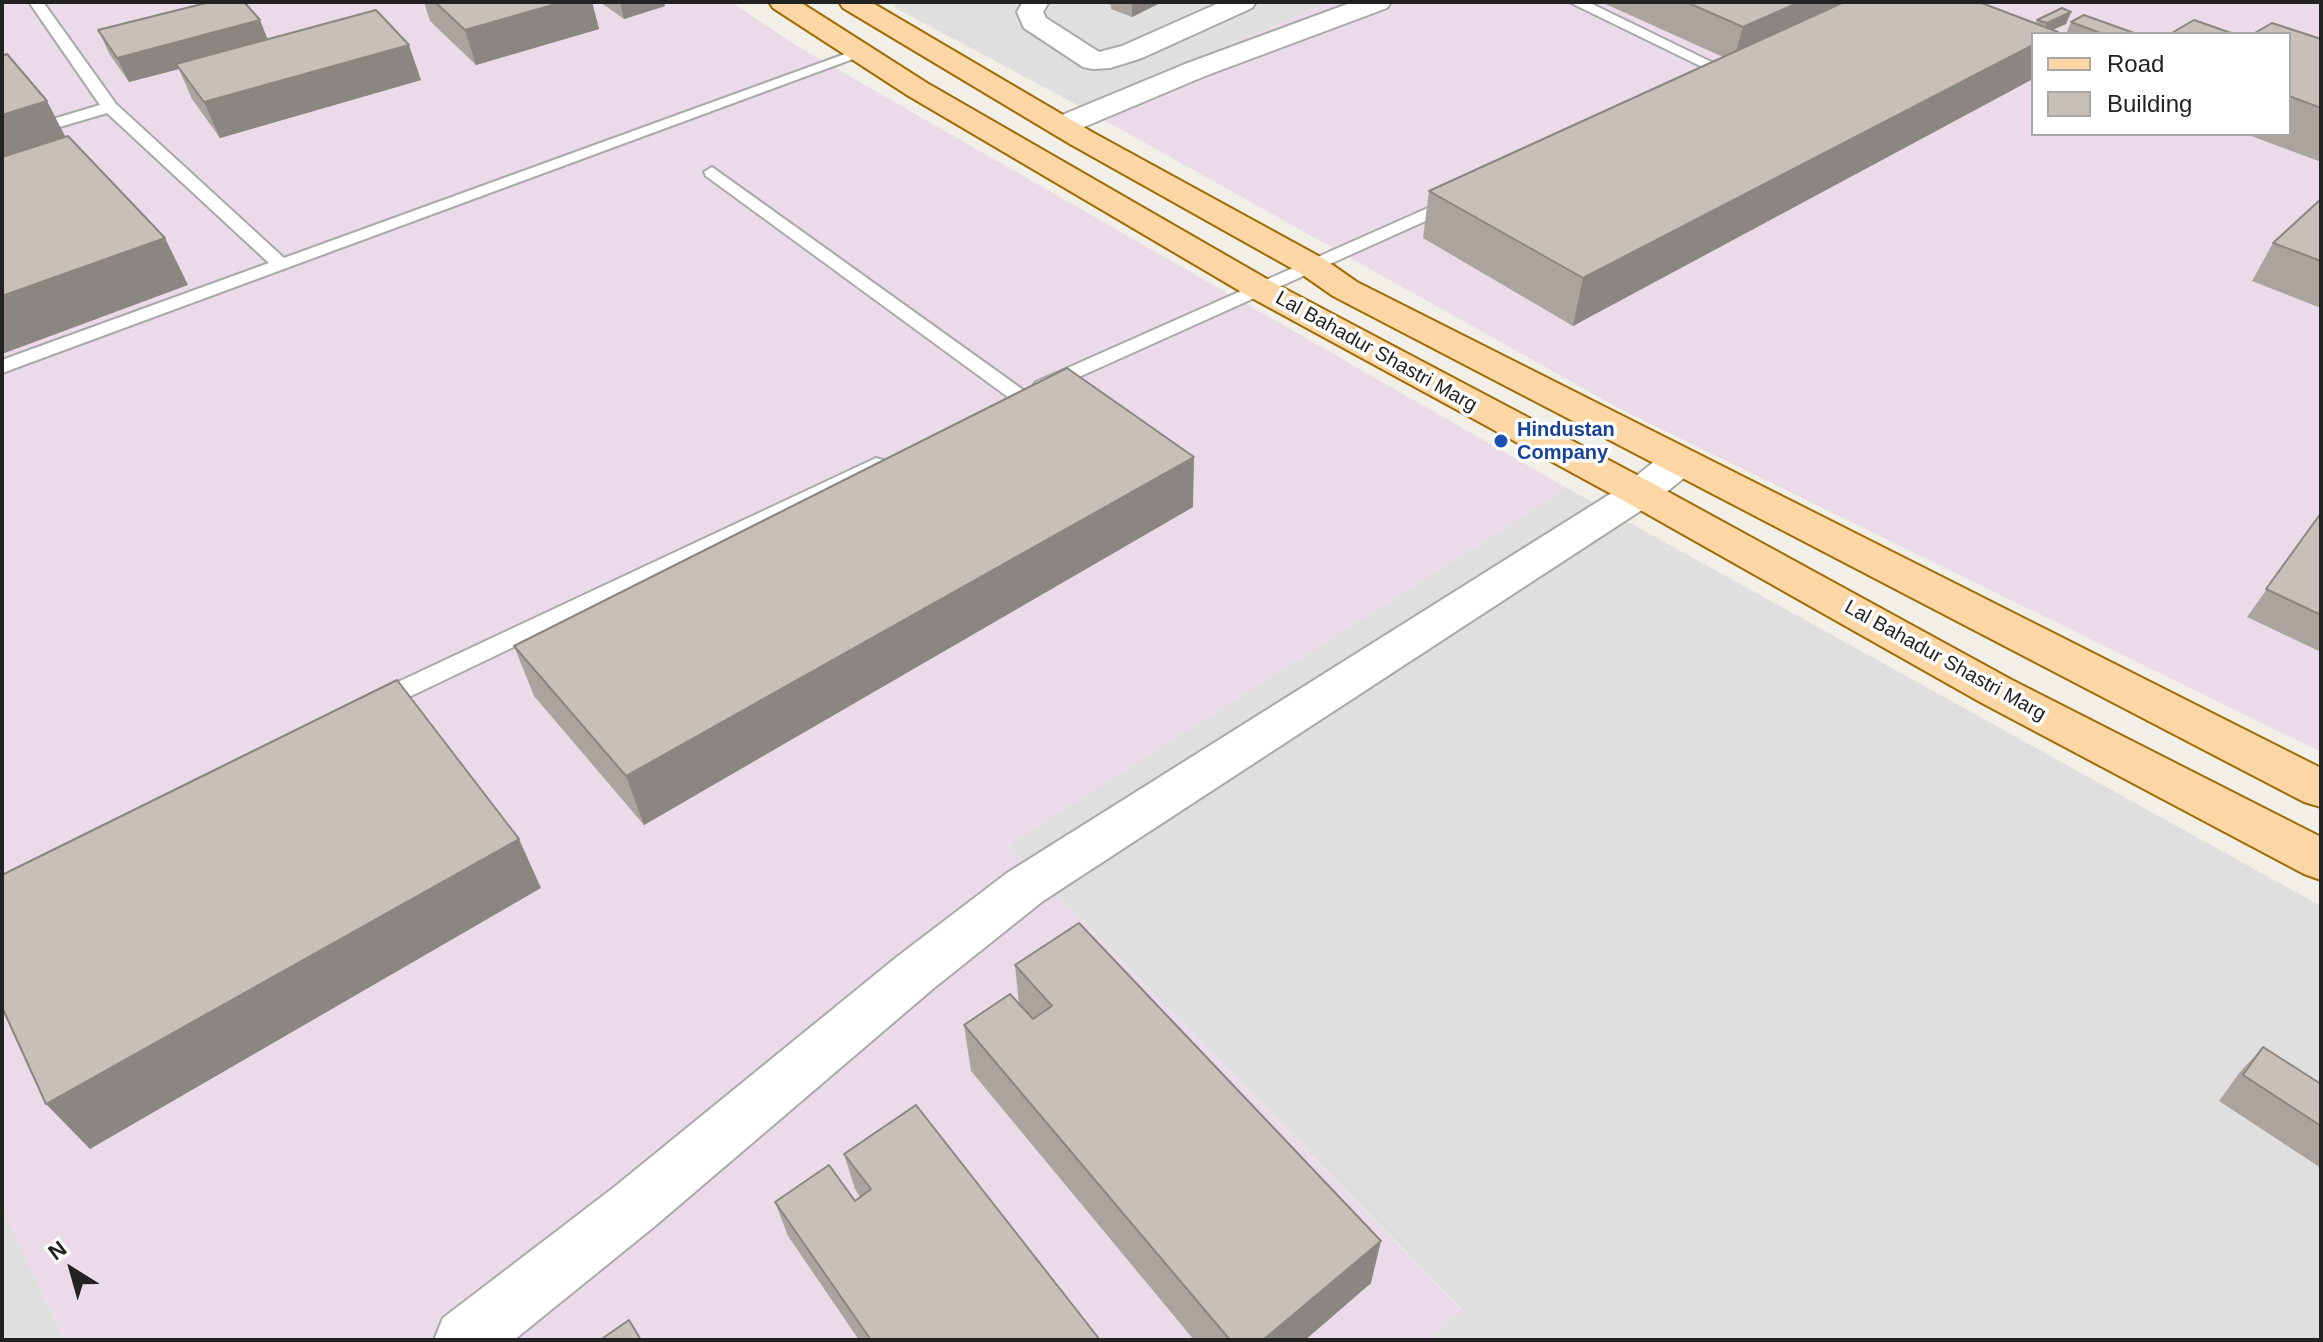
<!DOCTYPE html>
<style>
body{margin:0}
#map{position:relative;width:2323px;height:1342px;overflow:hidden;background:#f2efe9;font-family:Helvetica,sans-serif}
canvas{display:block}
.frame{position:absolute;inset:0;border:4px solid #222;pointer-events:none}
.legend{position:absolute;left:2031px;top:32px;width:260px;height:104px;box-sizing:border-box;background:#fff;border:2px solid #a7a7a7;margin:0;padding:10px 14px;list-style:none;font-size:24px;color:#222}
.legend li{display:flex;align-items:center;gap:16px;height:40px}
.legend b{width:40px;border:2px solid #a7a7a7}
.north{position:absolute;left:32px;top:1230px;width:80px;height:80px;-webkit-text-stroke:6px #fff;paint-order:stroke;rotate:323deg;font-size:22px;font-weight:700;line-height:32px;text-align:center;color:#222}
.north::after{content:'';display:block;margin:auto;width:28px;height:36px;background:#222;clip-path:polygon(50% 0,100% 100%,50% 72%,0 100%)}
</style>
<div id="map">
<canvas width="2323" height="1342"></canvas>
<div class="frame"></div>
<ul class="legend">
<li><b style="height:10px;background:#fcd6a4"></b>Road</li>
<li><b style="height:22px;background:#c7bfb8"></b>Building</li>
</ul>
<div class="north">N</div>
</div>
<script>
const c = document.querySelector('canvas').getContext('2d');
c.lineJoin = 'round';
function fill(path, color) { c.fillStyle = color; c.fill(path, 'evenodd'); }
const poly = rows => new Path2D(rows.map(r => 'M' + r).join(''));
function strokePath(path, color, width, dash) { c.strokeStyle = color; c.lineWidth = width; c.lineCap = dash ? 'butt' : 'round'; c.setLineDash(dash || []); c.stroke(path); }
function drawText(font, color, halo, rows, align = 'center') {
  c.font = font + ' Helvetica,sans-serif'; c.lineWidth = 7; c.setLineDash([]); c.textBaseline = 'middle'; c.strokeStyle = halo; c.fillStyle = color; for (const [text, x, y, turn = 0] of rows) {
    c.save(); c.translate(x, y); c.rotate((+turn || 0) * Math.PI / 180); c.textAlign = isNaN(turn) ? turn : align; if (halo) c.strokeText(text, 0, 0); c.fillText(text, 0, 0); c.restore();
  }
}
const residential = poly([
 [904,2,1331,2,1081,107,892,6],
 [1567,488,2321,906,2321,1340,1430,1340,1462,1309,1008,845],
 [2,1207,64,1340,2,1340]
]);
const industrial = poly([
 [2,2,731,2,797,46,1567,488,1008,845,1462,1310,1430,1340,64,1340,2,1207],
 [1331,2,2321,2,2321,752,1620,409,1081,107],
 [2033,34,2289,34,2289,134,2033,134]
]);
const service = poly([
 [29,2,43,2,116,104,284,258,856,50,861,48,869,53,2,373,2,360,269,263,107,113,2,144,2,134,100,105,29,2],
 [1569,2,1588,2,1738,75,1730,80,1725,78,1569,2],
 [712,167,1026,392,1029,396,1026,400,1012,400,706,176,704,172,712,167],
 [1455,196,1461,197,1464,201,1461,205,1050,390,1036,390,1033,386,1036,382,1455,196],
 [876,458,883,460,887,465,883,470,384,709,375,712,366,709,363,703,366,697,876,458]
]);
const minor = poly([
 [1023,2,1049,2,1043,12,1046,18,1099,52,1122,46,1221,2,1256,2,1252,8,1142,58,1110,68,1093,69,1083,67,1024,28,1017,12,1023,2],
 [1353,2,1391,2,1387,8,1205,76,1072,132,1061,135,1050,132,1046,126,1050,120,1185,64,1353,2],
 [1680,449,1694,452,1699,461,1694,470,1654,502,1043,901,934,988,655,1226,514,1340,434,1340,443,1318,613,1188,898,956,1007,873,1626,484,1666,452,1680,449]
]);
const primary = poly([
 [769,2,800,2,927,83,1274,283,1654,484,2012,680,2321,837,2321,880,2304,874,1980,702,1626,502,1250,297,907,95,773,8,769,2],
 [839,2,871,2,1092,132,1324,259,1357,282,2321,768,2321,807,2304,802,1333,296,1300,273,1070,144,843,8,839,2]
]);
const wall = poly([
 [424,2,592,2,599,29,476,65,430,21],
 [600,2,664,2,665,6,624,19],
 [1102,2,1162,2,1132,17,1111,9,1111,5],
 [1601,2,1979,2,2036,23,2037,20,2071,12,2066,24,2053,30,1573,326,1423,238,1429,191,1723,57],
 [2071,22,2134,33,2134,34,2066,34],
 [98,30,268,39,421,80,220,138,192,99,179,69,129,82,110,55],
 [2289,34,2321,39,2321,162,2246,134,2289,134],
 [2321,199,2321,308,2252,281,2273,243],
 [1193,507,644,825,534,696,514,646],
 [2321,513,2321,652,2247,617],
 [1015,965,1371,1283,1305,1340,1194,1340,971,1071,964,1025,1019,1004],
 [2263,1047,2321,1084,2321,1168,2219,1101,2240,1072],
 [844,1154,1100,1340,859,1340,788,1236,775,1202,855,1201,860,1197,855,1189]
]);
const shadedWall = poly([
 [563,2,592,2,599,29,476,65,465,30],
 [620,2,664,2,665,6,624,19],
 [1132,2,1162,2,1132,17],
 [1800,2,1845,2,1733,62,1743,27],
 [2071,12,2066,24,2042,34,2047,23],
 [260,20,270,45,176,64,179,69,129,82,117,58],
 [409,45,421,80,220,138,204,102],
 [2033,45,2033,79,1573,326,1583,278],
 [47,101,66,138,2,157,2,115],
 [165,238,188,285,2,354,2,296],
 [1194,457,1193,507,644,825,626,776],
 [519,839,541,888,90,1149,46,1104],
 [1381,1241,1371,1283,1305,1340,1263,1340]
]);
const building = poly([
 [210,2,244,2,260,20,117,58,98,30,210,2],
 [435,2,563,2,465,30,435,2],
 [1686,2,1800,2,1743,27,1686,2],
 [1844,2,1979,2,2058,32,2053,34,2033,34,2033,45,1583,278,1429,191,1844,2],
 [2062,8,2071,12,2047,23,2037,20,2062,8],
 [376,10,409,45,204,102,176,64,376,10],
 [2084,15,2134,33,2132,34,2103,34,2071,22,2084,15],
 [2194,20,2234,34,2170,34,2194,20],
 [2272,23,2321,39,2321,108,2289,96,2289,34,2253,34,2272,23],
 [7,54,47,101,2,115,2,56,7,54],
 [68,136,165,238,2,296,2,157,68,136],
 [2321,199,2321,261,2273,243,2321,199],
 [1067,368,1194,457,626,776,514,646,1067,368],
 [2321,513,2321,615,2266,589,2321,513],
 [397,680,519,839,46,1104,2,1007,2,875,397,680],
 [1079,923,1381,1241,1263,1340,1230,1340,964,1025,1010,994,1033,1019,1052,1006,1015,965,1079,923],
 [2263,1047,2321,1084,2321,1126,2243,1075,2263,1047],
 [916,1105,1100,1340,871,1340,775,1202,829,1165,855,1201,871,1189,844,1154,916,1105],
 [629,1320,641,1340,600,1340,629,1320]
]);
const markers = [
 [1501,441,8,"#1a4fb4"]
];
const streetNames = [
 ["Lal Bahadur Shastri Marg",1376,352,29],
 ["Lal Bahadur Shastri Marg",1945,661,29]
];
const transitNames = [
 ["Hindustan",1517,430],
 ["Company",1517,453]
];
fill(residential, '#e0dfdf');
fill(industrial, '#ebdbe8');
strokePath(service, '#a9a9a9', 4);
strokePath(minor, '#a9a9a9', 4);
strokePath(primary, '#a06b00', 4);
fill(service, '#fff');
fill(minor, '#fff');
fill(primary, '#fcd6a4');
fill(wall, '#aba49e');
fill(shadedWall, '#8b8681');
fill(building, '#c7bfb8');
strokePath(building, '#8b8681', 2);
for (const [x, y, r, color] of markers) { const dot = new Path2D(); dot.arc(x, y, r, 0, 2 * Math.PI); c.fillStyle = color; c.fill(dot); strokePath(dot, '#fff', 3); }
drawText('20px', '#222', '#fff', streetNames);
drawText('bold 20px', '#164399', '#fff', transitNames, 'left');
</script>
